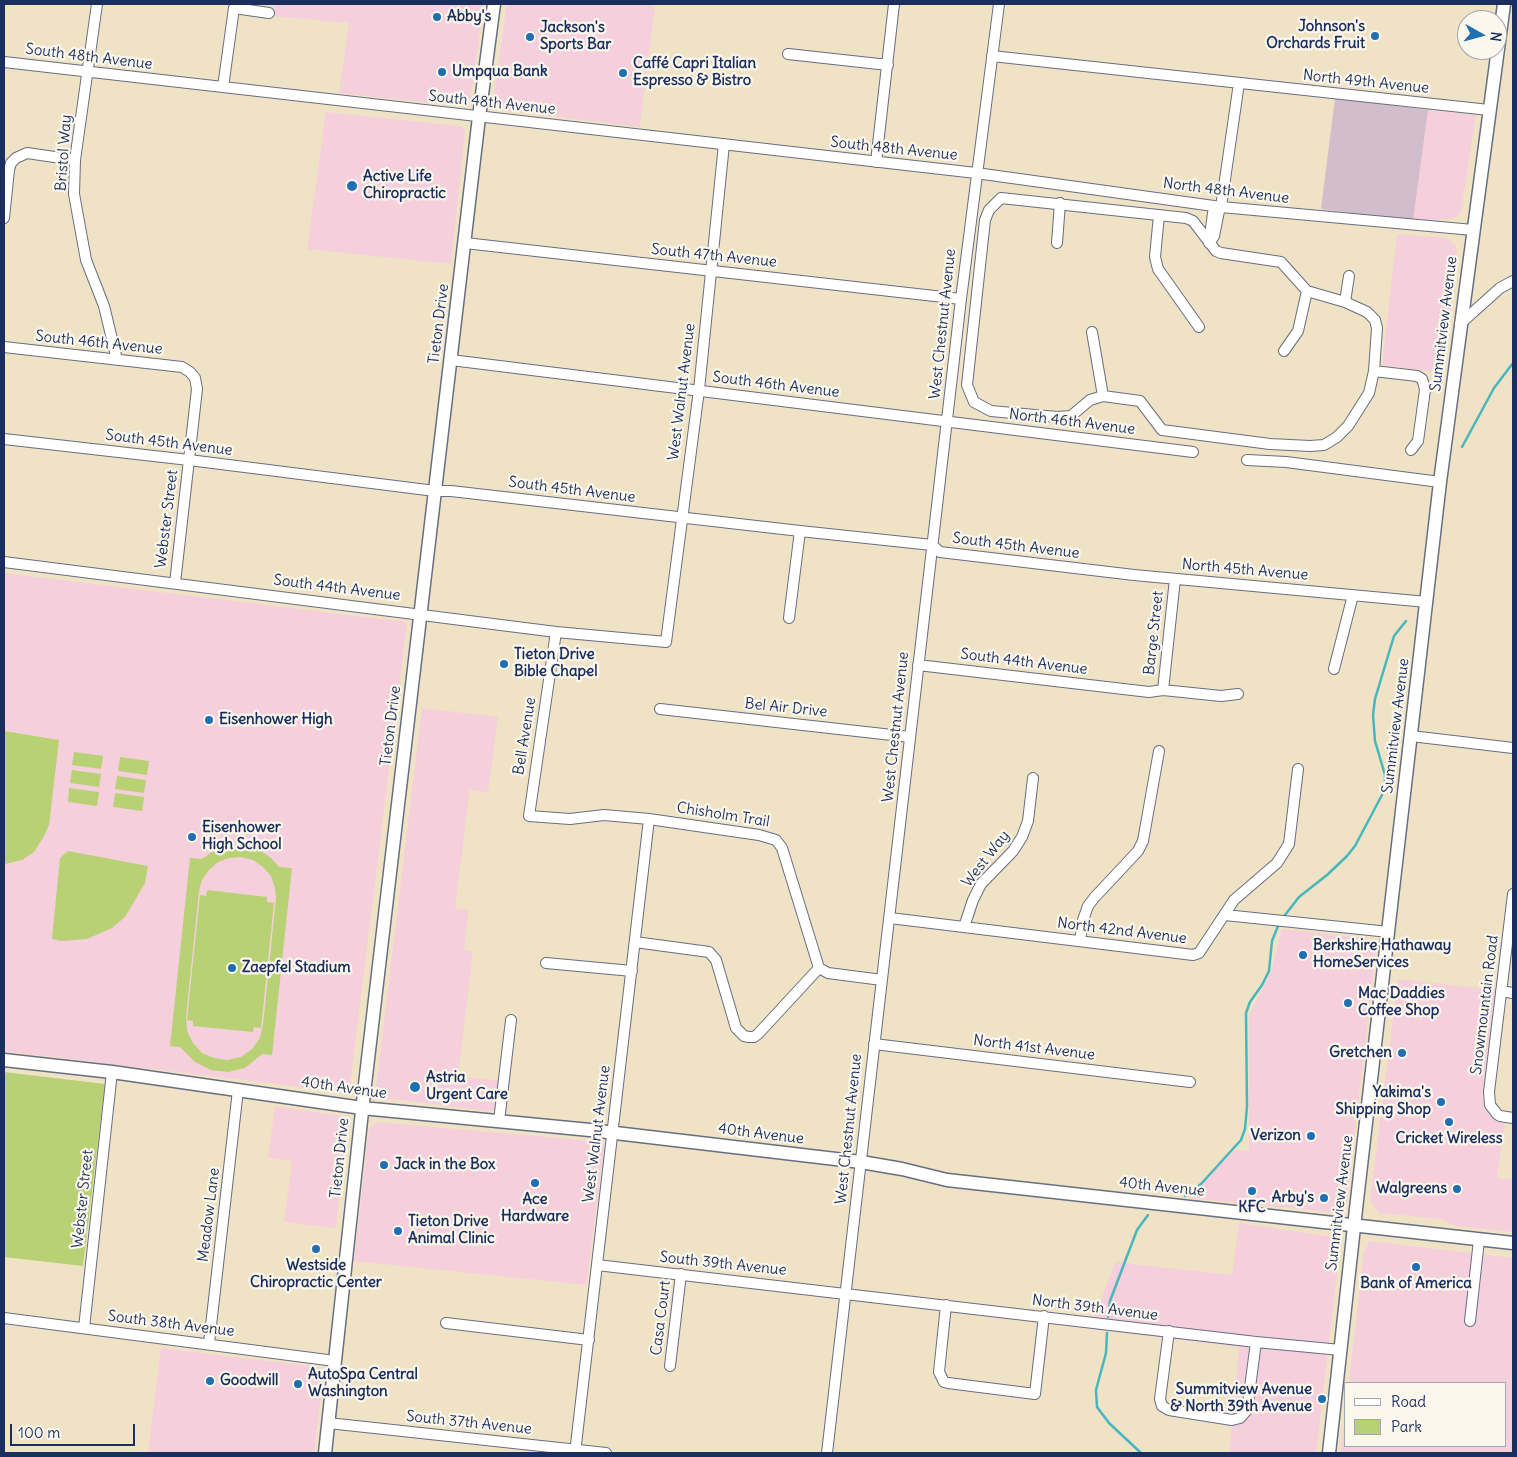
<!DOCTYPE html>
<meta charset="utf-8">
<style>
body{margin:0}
#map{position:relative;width:1517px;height:1457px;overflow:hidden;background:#f0e3c5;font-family:Delius,sans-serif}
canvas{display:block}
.frame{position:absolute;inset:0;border:5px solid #1b2f5e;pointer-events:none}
.legend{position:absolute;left:1344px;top:1382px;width:162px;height:65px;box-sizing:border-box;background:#fbf7ec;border:1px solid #a1a7b3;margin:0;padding:6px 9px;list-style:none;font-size:15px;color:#1b2f5e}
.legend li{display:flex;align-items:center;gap:10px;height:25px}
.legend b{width:25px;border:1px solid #a1a7b3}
.north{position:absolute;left:1457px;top:10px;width:50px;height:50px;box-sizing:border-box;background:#fbf7ec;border:1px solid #a1a7b3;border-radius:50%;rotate:97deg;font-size:14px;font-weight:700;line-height:20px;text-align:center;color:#1b2f5e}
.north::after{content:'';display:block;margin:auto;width:18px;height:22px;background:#1f6fb2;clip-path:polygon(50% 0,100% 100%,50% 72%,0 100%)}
.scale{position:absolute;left:10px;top:1424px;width:125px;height:22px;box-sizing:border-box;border:2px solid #1b2f5e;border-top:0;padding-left:6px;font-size:15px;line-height:18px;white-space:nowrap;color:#1b2f5e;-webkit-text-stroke:4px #fbf7ec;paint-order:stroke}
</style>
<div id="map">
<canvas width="1517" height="1457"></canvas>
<div class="frame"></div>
<ul class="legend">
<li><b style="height:6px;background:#fff"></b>Road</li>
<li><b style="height:14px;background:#b9d175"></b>Park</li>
</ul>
<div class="north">N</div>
<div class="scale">100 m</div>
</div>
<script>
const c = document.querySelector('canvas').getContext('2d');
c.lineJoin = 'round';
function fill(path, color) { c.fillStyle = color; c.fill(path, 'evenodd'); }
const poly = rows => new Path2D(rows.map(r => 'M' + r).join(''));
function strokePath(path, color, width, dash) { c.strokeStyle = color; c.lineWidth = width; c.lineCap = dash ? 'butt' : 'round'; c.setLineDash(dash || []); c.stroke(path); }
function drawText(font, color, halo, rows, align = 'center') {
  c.font = font + ' Delius,sans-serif'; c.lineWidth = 4.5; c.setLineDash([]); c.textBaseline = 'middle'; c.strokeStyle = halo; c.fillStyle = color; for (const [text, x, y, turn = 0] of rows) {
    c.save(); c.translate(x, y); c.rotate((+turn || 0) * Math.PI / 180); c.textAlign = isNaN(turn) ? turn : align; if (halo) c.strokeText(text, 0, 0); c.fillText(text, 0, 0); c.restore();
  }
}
const built = poly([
 [274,4,484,4,470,102,459,106,339,93,349,23,273,16],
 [507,4,634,4,655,6,640,127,502,110,493,100],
 [1428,110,1476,115,1461,211,1459,215,1452,219,1413,221],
 [326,112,460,126,465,130,451,264,307,249],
 [1397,234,1446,238,1455,245,1457,250,1443,373,1382,365],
 [4,573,407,622,349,1093,4,1051],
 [422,708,498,717,488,792,470,790,455,908,469,910,464,950,473,951,458,1076,510,1082,507,1113,383,1098,378,1093,376,1088],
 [1282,929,1377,940,1347,1201,1331,1212,1189,1198,1235,1150,1249,1151,1249,1015,1271,972],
 [1398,979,1495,990,1482,1097,1485,1111,1495,1119,1505,1122,1497,1178,1513,1180,1513,1232,1454,1226,1442,1219,1379,1213,1372,1204,1370,1199],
 [275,1106,341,1116,347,1119,336,1228,284,1222,292,1161,268,1158],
 [376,1122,605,1142,586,1285,354,1261,369,1129],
 [1239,1223,1335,1237,1340,1246,1316,1453,1229,1453,1239,1347,1090,1329,1115,1262,1232,1275],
 [1370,1241,1513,1258,1513,1453,1340,1453,1346,1409,1346,1446,1506,1446,1506,1383,1349,1383,1364,1252],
 [161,1348,319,1367,324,1372,314,1453,148,1453]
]);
const industrial = poly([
 [1335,98,1428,110,1413,221,1321,209]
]);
const green = poly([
 [4,731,59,740,49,825,44,836,34,852,22,860,5,864,4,863],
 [74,752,103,756,101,769,72,765],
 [120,757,149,761,147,775,118,771],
 [72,770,101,774,99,787,70,783],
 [117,776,146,780,144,793,115,789],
 [69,788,99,792,97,806,68,802],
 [115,793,144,797,142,811,113,807],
 [242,845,258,849,271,858,279,867,292,868,272,1055,262,1054,245,1068,228,1072,211,1070,195,1062,180,1047,170,1046,190,858,202,859,212,852,227,846],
 [241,857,253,860,263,867,271,876,275,888,276,898,263,1025,260,1038,252,1049,241,1057,227,1060,214,1058,202,1053,193,1043,187,1031,186,1017,199,891,202,880,209,870,218,862,229,858],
 [68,851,148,866,145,883,125,917,112,928,87,939,61,941,52,939,60,858],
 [207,890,267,897,267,902,274,903,261,1028,254,1027,253,1032,193,1026,193,1021,187,1020,200,895,206,896],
 [4,1072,105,1084,83,1266,4,1257]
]);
const stream = poly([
 [1462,447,1494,388,1513,363],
 [1285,915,1299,897,1327,875,1347,856,1355,846,1382,795,1385,784,1385,775,1375,741,1373,715,1375,699,1394,636,1406,621],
 [1185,1196,1201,1184,1241,1140,1245,1129,1247,1107,1246,1013,1250,1002,1262,985,1269,971,1272,941,1278,926],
 [1108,1317,1110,1301,1137,1230,1148,1215],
 [1107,1333,1106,1353,1096,1390,1097,1407,1109,1423,1141,1453]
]);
const minor = poly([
 [97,4,75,160,74,194,86,260,104,306,117,360],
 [788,54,888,65],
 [992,56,1489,110],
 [4,62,976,173,1221,207,1473,230],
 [223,87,234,8,269,13],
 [876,162,894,4],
 [1001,198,1186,218,1193,221,1216,251,1221,253,1281,262,1307,291,1345,302,1367,312,1375,320,1377,328,1374,371,1369,393,1348,426,1337,437,1324,445,1310,446,1270,444,1162,430,1140,401,1103,396,1090,400,1071,416,1057,417,991,411,974,402,967,385,985,220,989,210,1001,198],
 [1214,206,1209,243,1214,236,1219,211,1221,207,1239,83],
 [1159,215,1155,257,1158,269,1199,327],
 [4,218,9,170,11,163,16,158,27,153,75,160],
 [465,243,961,299],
 [1057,243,1060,203],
 [1345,302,1349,276],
 [1460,324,1500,288,1513,281],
 [1092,332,1103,396],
 [4,347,182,367,190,372,195,378,197,389,175,583],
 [1284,351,1298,331,1307,291],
 [451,360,1193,452],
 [1374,371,1417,376,1422,379,1424,385,1425,390,1418,441,1411,450],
 [4,439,189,460,435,491,451,491,800,531,932,545,940,552,1134,575,1427,602],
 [1247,460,1286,462,1440,482],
 [4,562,556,632,666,642,699,390,724,144],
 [789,618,800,531],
 [556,632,529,816,570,819,604,815,649,819,759,835,776,840,782,848,819,968],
 [918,665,1149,692,1163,690,1221,696,1238,694],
 [1334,669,1353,595],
 [1163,690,1175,579],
 [660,709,910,737],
 [1411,736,1513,748],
 [1513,894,1489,1092,1490,1105,1497,1114,1500,1116,1513,1118],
 [1225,915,1389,932],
 [890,918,1193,955,1199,953,1234,900,1277,863,1289,844,1298,769],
 [964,927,973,900,981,884,1013,851,1022,837,1028,821,1033,778],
 [1080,941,1083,920,1088,906,1094,898,1138,851,1143,841,1159,751],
 [635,942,709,952,716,960,736,1028,744,1036,749,1037,754,1037,758,1034,819,968],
 [546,963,632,971],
 [819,968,828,973,882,980],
 [1501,991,1513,993],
 [874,1044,1190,1082],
 [499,1121,511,1020],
 [597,1265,1256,1342,1341,1350],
 [946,1305,939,1372,944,1382,948,1383,1035,1394,1044,1316],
 [4,1318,335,1361],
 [1470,1321,1479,1240],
 [446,1323,589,1340],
 [84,1328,112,1072],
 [1169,1331,1160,1399,1162,1406,1169,1410,1232,1420,1240,1418,1247,1410,1256,1342],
 [209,1343,238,1090],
 [670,1366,681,1274],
 [328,1423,606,1453],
 [575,1453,649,819],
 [827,1453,961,299,999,4]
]);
const major = poly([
 [4,1060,112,1072,362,1108,590,1130,861,1162,902,1169,947,1180,1513,1243],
 [325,1453,364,1093,479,117,494,4],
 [1329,1453,1356,1209,1440,482,1504,4]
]);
const markers = [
 [437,17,5,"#1f6fb2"],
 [1375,36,5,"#1f6fb2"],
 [530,37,5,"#1f6fb2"],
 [442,72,5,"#1f6fb2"],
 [623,73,5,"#1f6fb2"],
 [352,186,6,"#1f6fb2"],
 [504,664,5,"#1f6fb2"],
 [209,720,5,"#1f6fb2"],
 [192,837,5,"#1f6fb2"],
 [1303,955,5,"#1f6fb2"],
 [232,968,5,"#1f6fb2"],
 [1348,1003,5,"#1f6fb2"],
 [1402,1053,5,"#1f6fb2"],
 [415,1087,6,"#1f6fb2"],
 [1441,1102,5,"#1f6fb2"],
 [1449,1122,5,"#1f6fb2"],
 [1311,1136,5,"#1f6fb2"],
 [384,1165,5,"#1f6fb2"],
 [535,1183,5,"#1f6fb2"],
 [1457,1189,5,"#1f6fb2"],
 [1252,1191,5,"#1f6fb2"],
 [1324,1198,5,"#1f6fb2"],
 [398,1231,5,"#1f6fb2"],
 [316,1249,5,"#1f6fb2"],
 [1416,1267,5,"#1f6fb2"],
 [210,1381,5,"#1f6fb2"],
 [298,1384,5,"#1f6fb2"],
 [1322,1399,5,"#1f6fb2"]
];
const poiNames = [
 ["Abby's",447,17],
 ["Johnson's",1365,27,"right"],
 ["Orchards Fruit",1365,44,"right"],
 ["Jackson's",540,28],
 ["Sports Bar",540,45],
 ["Caffé Capri Italian",633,64],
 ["Espresso & Bistro",633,81],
 ["Umpqua Bank",452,72],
 ["Active Life",363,177],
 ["Chiropractic",363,194],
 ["Tieton Drive",514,655],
 ["Bible Chapel",514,672],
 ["Eisenhower High",219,720],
 ["Eisenhower",202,828],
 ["High School",202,845],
 ["Berkshire Hathaway",1313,946],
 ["HomeServices",1313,963],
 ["Zaepfel Stadium",242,968],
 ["Mac Daddies",1358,994],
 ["Coffee Shop",1358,1011],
 ["Gretchen",1392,1053,"right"],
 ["Astria",426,1078],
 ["Urgent Care",426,1095],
 ["Yakima's",1431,1093,"right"],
 ["Shipping Shop",1431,1110,"right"],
 ["Verizon",1301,1136,"right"],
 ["Cricket Wireless",1449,1139,"center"],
 ["Jack in the Box",394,1165],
 ["Walgreens",1447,1189,"right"],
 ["Arby's",1314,1198,"right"],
 ["Ace",535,1200,"center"],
 ["Hardware",535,1217,"center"],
 ["KFC",1252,1208,"center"],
 ["Tieton Drive",408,1222],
 ["Animal Clinic",408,1239],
 ["Westside",316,1266,"center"],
 ["Chiropractic Center",316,1283,"center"],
 ["Bank of America",1416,1284,"center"],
 ["AutoSpa Central",308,1375],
 ["Washington",308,1392],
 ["Goodwill",220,1381],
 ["Summitview Avenue",1312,1390,"right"],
 ["& North 39th Avenue",1312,1407,"right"]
];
const streetNames = [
 ["South 48th Avenue",89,57,7],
 ["North 49th Avenue",1366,82,6],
 ["South 48th Avenue",492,103,6],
 ["South 48th Avenue",894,149,6],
 ["Bristol Way",64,153,-86],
 ["North 48th Avenue",1226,191,7],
 ["South 47th Avenue",714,256,6],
 ["Tieton Drive",439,324,-83],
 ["West Chestnut Avenue",943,324,-84],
 ["Summitview Avenue",1444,324,-83],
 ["South 46th Avenue",99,343,6],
 ["South 46th Avenue",776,385,7],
 ["West Walnut Avenue",682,392,-83],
 ["North 46th Avenue",1072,422,7],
 ["South 45th Avenue",169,443,7],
 ["South 45th Avenue",572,490,7],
 ["Webster Street",167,519,-83],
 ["South 45th Avenue",1016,546,7],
 ["North 45th Avenue",1245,570,5],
 ["South 44th Avenue",337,588,7],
 ["Barge Street",1154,633,-84],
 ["South 44th Avenue",1024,662,7],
 ["Bel Air Drive",786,708,6],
 ["Tieton Drive",391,726,-83],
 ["Summitview Avenue",1396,726,-83],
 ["West Chestnut Avenue",896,727,-84],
 ["Bell Avenue",525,736,-81],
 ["Chisholm Trail",723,815,9],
 ["West Way",986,859,-52],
 ["North 42nd Avenue",1122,931,7],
 ["Snowmountain Road",1485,1005,-83],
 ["North 41st Avenue",1034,1048,7],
 ["40th Avenue",344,1088,8],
 ["West Chestnut Avenue",849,1129,-84],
 ["West Walnut Avenue",597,1134,-83],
 ["40th Avenue",761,1134,7],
 ["Tieton Drive",340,1158,-84],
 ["40th Avenue",1162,1187,6],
 ["Webster Street",83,1199,-84],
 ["Summitview Avenue",1340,1203,-83],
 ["Meadow Lane",209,1215,-83],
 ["South 39th Avenue",723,1264,6],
 ["North 39th Avenue",1095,1308,7],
 ["Casa Court",661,1318,-83],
 ["South 38th Avenue",171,1324,7],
 ["South 37th Avenue",469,1423,6]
];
fill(built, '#f5cfdb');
fill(industrial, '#d1bdcc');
fill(green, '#b9d175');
strokePath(stream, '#47b6bf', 2.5);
strokePath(minor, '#666e82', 12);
strokePath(major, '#666e82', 15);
strokePath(minor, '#fff', 10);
strokePath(major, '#fff', 12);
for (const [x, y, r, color] of markers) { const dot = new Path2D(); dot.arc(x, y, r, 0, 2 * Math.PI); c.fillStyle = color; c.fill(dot); strokePath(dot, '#fbf7ec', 2); }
drawText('bold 15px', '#1b2f5e', '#fbf7ec', poiNames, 'left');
drawText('15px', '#1b2f5e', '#fbf7ec', streetNames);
</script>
